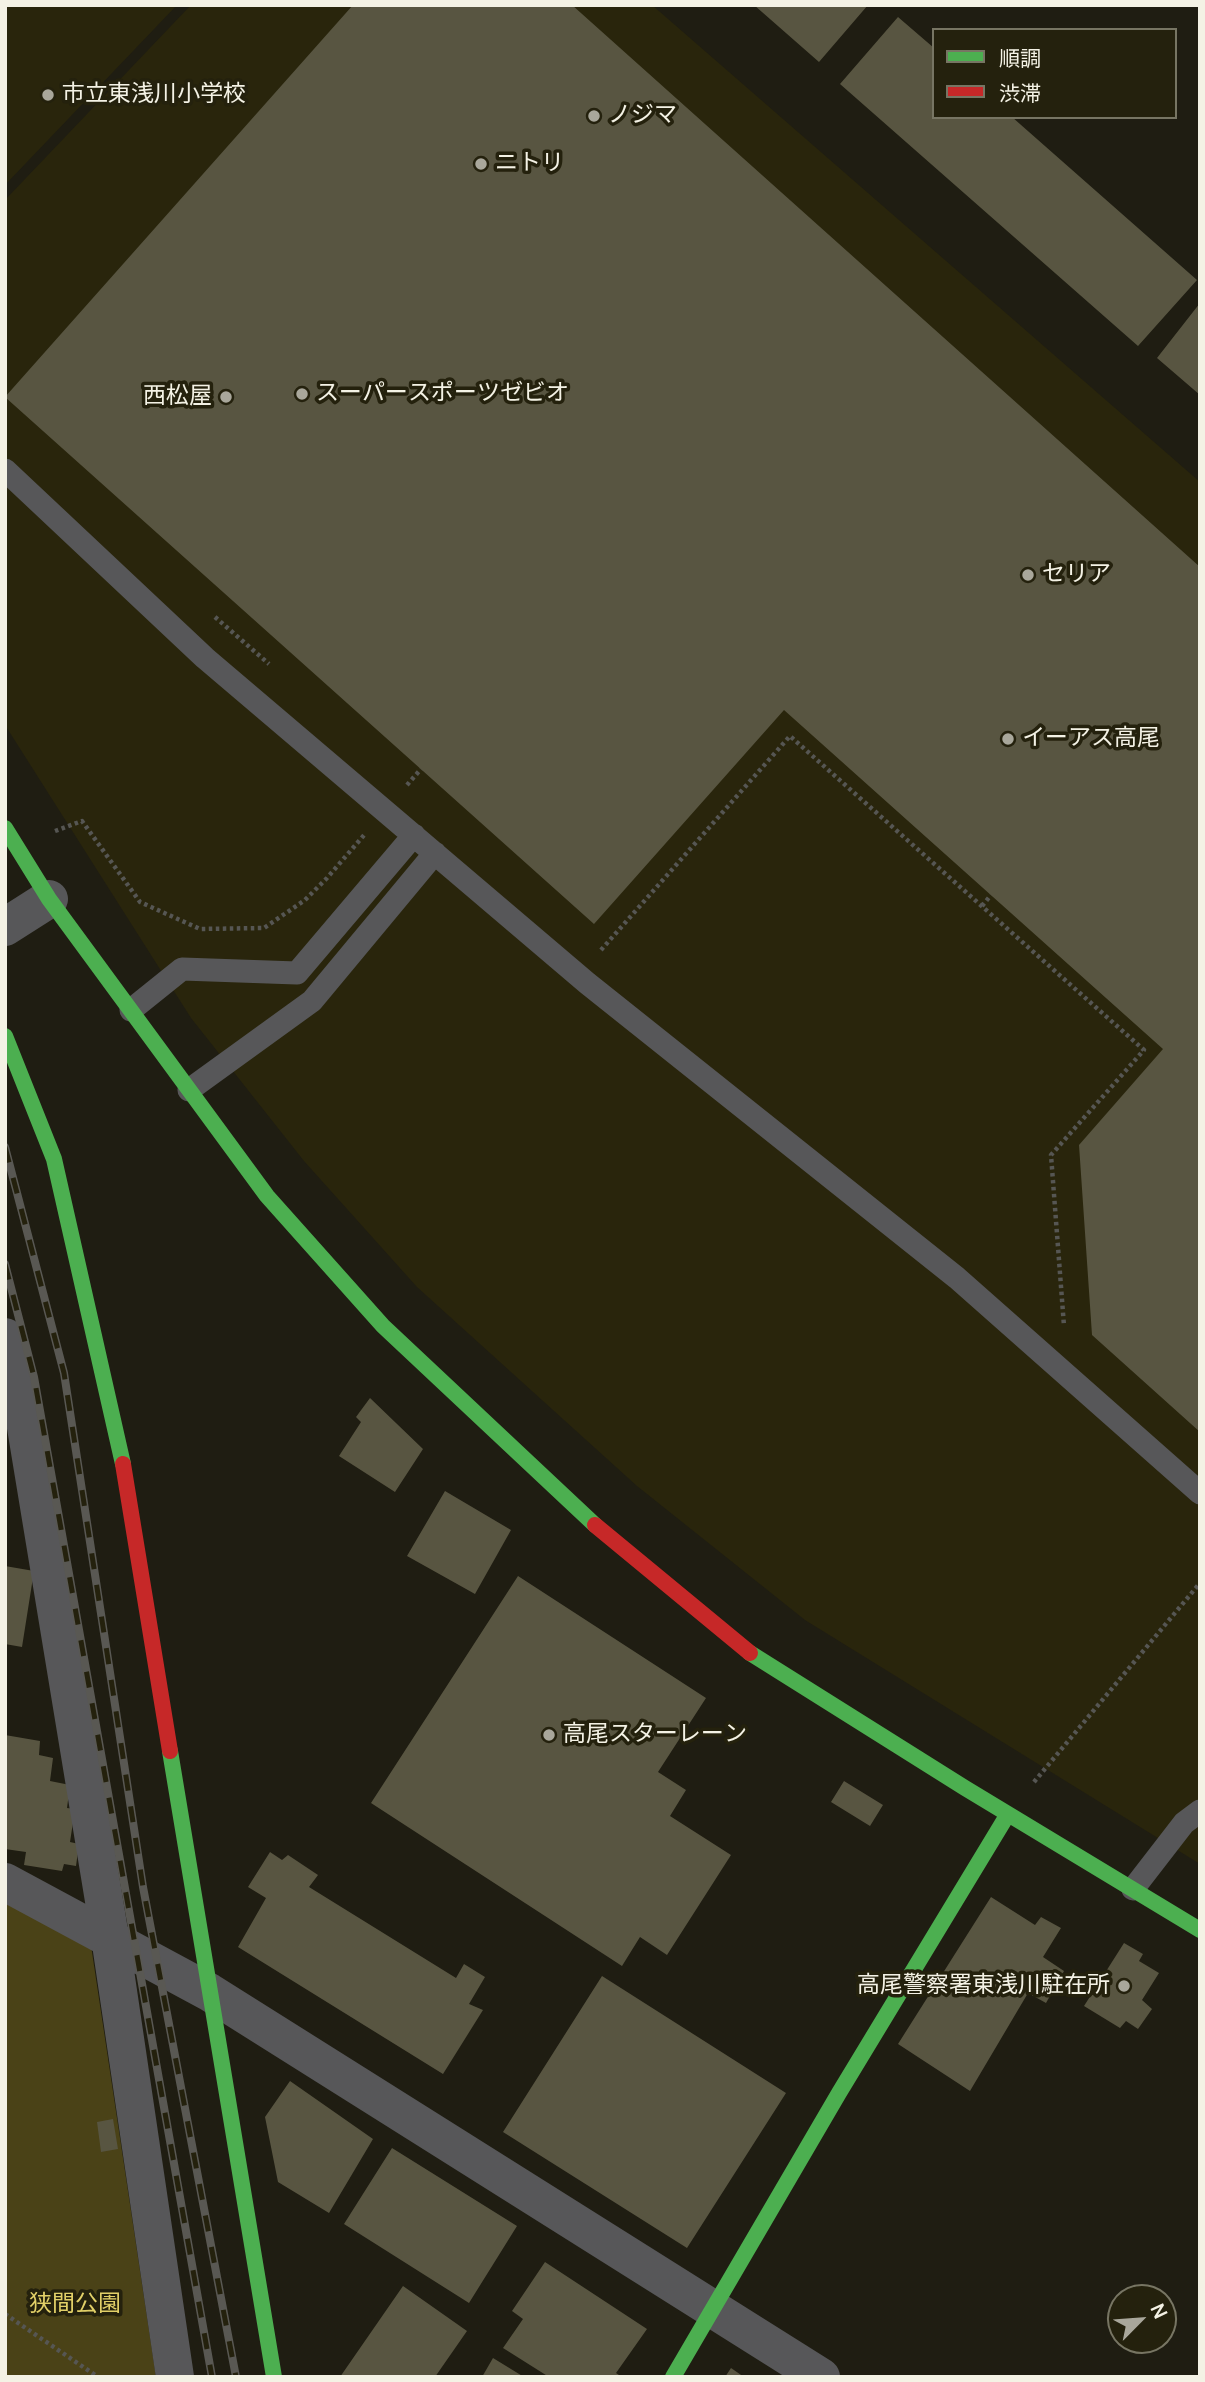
<!DOCTYPE html>
<meta charset="utf-8">
<style>
body{margin:0}
#map{position:relative;width:1205px;height:2382px;overflow:hidden;background:#1f1d12;font-family:Manrope,"Noto Sans JP",sans-serif}
canvas{display:block}
.frame{position:absolute;inset:0;border:7px solid #f4f2e5;pointer-events:none}
.legend{position:absolute;left:932px;top:28px;width:245px;height:91px;box-sizing:border-box;background:#24210d;border:2px solid #777563;margin:0;padding:9px 12px;list-style:none;font-size:21px;color:#f4f2e5}
.legend li{display:flex;align-items:center;gap:14px;height:35px}
.legend b{width:35px;border:2px solid #777563}
.north{position:absolute;left:1107px;top:2284px;width:70px;height:70px;box-sizing:border-box;background:#24210d;border:2px solid #777563;border-radius:50%;rotate:65deg;font-size:19px;font-weight:700;line-height:28px;text-align:center;color:#f4f2e5}
.north::after{content:'';display:block;margin:auto;width:24px;height:32px;background:#a9a79b;clip-path:polygon(50% 0,100% 100%,50% 72%,0 100%)}
</style>
<div id="map">
<canvas width="1205" height="2382"></canvas>
<div class="frame"></div>
<ul class="legend">
<li><b style="height:9px;background:#4caf50"></b>順調</li>
<li><b style="height:9px;background:#c62828"></b>渋滞</li>
</ul>
<div class="north">N</div>
</div>
<script>
const c = document.querySelector('canvas').getContext('2d');
c.lineJoin = 'round';
function fill(path, color) { c.fillStyle = color; c.fill(path, 'evenodd'); }
const poly = rows => new Path2D(rows.map(r => 'M' + r).join(''));
function strokePath(path, color, width, dash) { c.strokeStyle = color; c.lineWidth = width; c.lineCap = dash ? 'butt' : 'round'; c.setLineDash(dash || []); c.stroke(path); }
function drawText(font, color, halo, rows, align = 'center') {
  c.font = font + ' Manrope,"Noto Sans JP",sans-serif'; c.lineWidth = 7; c.setLineDash([]); c.textBaseline = 'middle'; c.strokeStyle = halo; c.fillStyle = color; for (const [text, x, y, turn = 0] of rows) {
    c.save(); c.translate(x, y); c.rotate((+turn || 0) * Math.PI / 180); c.textAlign = isNaN(turn) ? turn : align; if (halo) c.strokeText(text, 0, 0); c.fillText(text, 0, 0); c.restore();
  }
}
const built = poly([
 [5,5,177,5,5,185],
 [191,5,652,5,1200,482,1200,1864,805,1620,637,1486,417,1287,304,1161,191,1018,5,725,5,200]
]);
const green = poly([
 [5,1877,87,1919,156,2377,5,2377]
]);
const building = poly([
 [353,5,572,5,1200,567,1200,1432,1092,1335,1079,1145,1163,1049,784,710,594,924,5,397],
 [754,5,868,5,819,62],
 [898,17,934,48,934,117,1012,117,1197,280,1138,346,840,84],
 [1200,303,1200,395,1157,358],
 [370,1398,423,1449,395,1492,339,1456,361,1422,356,1417],
 [445,1491,511,1530,475,1594,407,1556],
 [5,1566,34,1571,22,1647,5,1644],
 [518,1576,706,1698,658,1772,686,1790,670,1816,731,1855,667,1955,640,1937,622,1966,371,1803],
 [5,1735,40,1741,39,1755,53,1758,50,1781,70,1785,67,1808,75,1809,70,1842,79,1844,76,1866,64,1864,62,1871,24,1865,26,1852,5,1849],
 [844,1781,883,1805,870,1826,831,1802],
 [270,1852,282,1860,288,1855,318,1875,309,1887,456,1978,464,1964,485,1977,469,2004,483,2010,443,2074,238,1947,266,1898,248,1887],
 [991,1897,1035,1925,1041,1917,1061,1928,1043,1957,1064,1971,1046,2003,1028,1993,970,2091,898,2044],
 [1124,1943,1143,1954,1139,1961,1159,1973,1142,2000,1152,2009,1138,2029,1126,2021,1120,2028,1084,2006],
 [602,1976,786,2093,687,2248,503,2132],
 [290,2081,373,2139,329,2213,278,2182,265,2117],
 [113,2119,118,2149,101,2152,97,2122],
 [392,2148,517,2226,469,2303,344,2224],
 [545,2262,647,2329,616,2373,622,2377,549,2377,503,2348,523,2319,512,2311],
 [403,2286,467,2331,435,2377,340,2377],
 [493,2358,524,2377,482,2377],
 [731,2368,744,2377,725,2377]
]);
const path = poly([
 [215,617,269,664],
 [407,785,421,769],
 [55,831,82,821,140,902,200,929,264,928,305,900,327,878,365,834],
 [982,906,991,895],
 [601,950,790,736,1144,1050,1051,1155,1064,1326],
 [1034,1782,1200,1583],
 [5,2314,98,2377]
]);
const lane = poly([
 [5,470,205,658,587,983,957,1278,1200,1493],
 [131,1010,182,969,297,973,414,835],
 [189,1090,312,1001,435,853],
 [1133,1889,1184,1823,1200,1811]
]);
const street = poly([
 [5,927,49,899],
 [5,1337,20,1391,110,1937,175,2377],
 [5,1882,209,1992,821,2377]
]);
const fast = poly([
 [5,828,49,899,267,1196,383,1326,595,1525],
 [5,1036,54,1159,123,1464],
 [750,1653,965,1788,1200,1930],
 [170,1751,274,2377],
 [673,2377,839,2093,1008,1814]
]);
const jam = poly([
 [123,1464,170,1751],
 [595,1525,750,1653]
]);
const rail = poly([
 [5,1147,64,1373,143,1887,236,2377],
 [5,1264,34,1377,212,2377]
]);
const markers = [
 [48,95,7,"#a9a79b"],
 [594,116,7,"#a9a79b"],
 [481,164,7,"#a9a79b"],
 [302,394,7,"#a9a79b"],
 [226,397,7,"#a9a79b"],
 [1028,575,7,"#a9a79b"],
 [1008,739,7,"#a9a79b"],
 [549,1735,7,"#a9a79b"],
 [1124,1986,7,"#a9a79b"]
];
const poiNames = [
 ["市立東浅川小学校",62,95],
 ["ノジマ",608,116],
 ["ニトリ",495,164],
 ["スーパースポーツゼビオ",316,394],
 ["西松屋",212,397,"right"],
 ["セリア",1042,575],
 ["イーアス高尾",1022,739],
 ["高尾スターレーン",563,1735],
 ["高尾警察署東浅川駐在所",1110,1986,"right"]
];
const parkNames = [
 ["狭間公園",75,2305]
];
fill(built, '#29250c');
fill(green, '#4a4217');
fill(building, '#585541');
strokePath(path, '#565653', 4.5, [3.5, 3.5]);
strokePath(lane, '#575759', 23);
strokePath(street, '#575759', 38);
strokePath(fast, '#4caf50', 16);
strokePath(jam, '#c62828', 16);
strokePath(rail, '#595853', 8);
strokePath(rail, '#24210d', 5, [16]);
for (const [x, y, r, color] of markers) { const dot = new Path2D(); dot.arc(x, y, r, 0, 2 * Math.PI); c.fillStyle = color; c.fill(dot); strokePath(dot, '#24210d', 2.5); }
drawText('23px', '#f4f2e5', '#24210d', poiNames, 'left');
drawText('23px', '#e2d068', '#24210d', parkNames);
</script>
